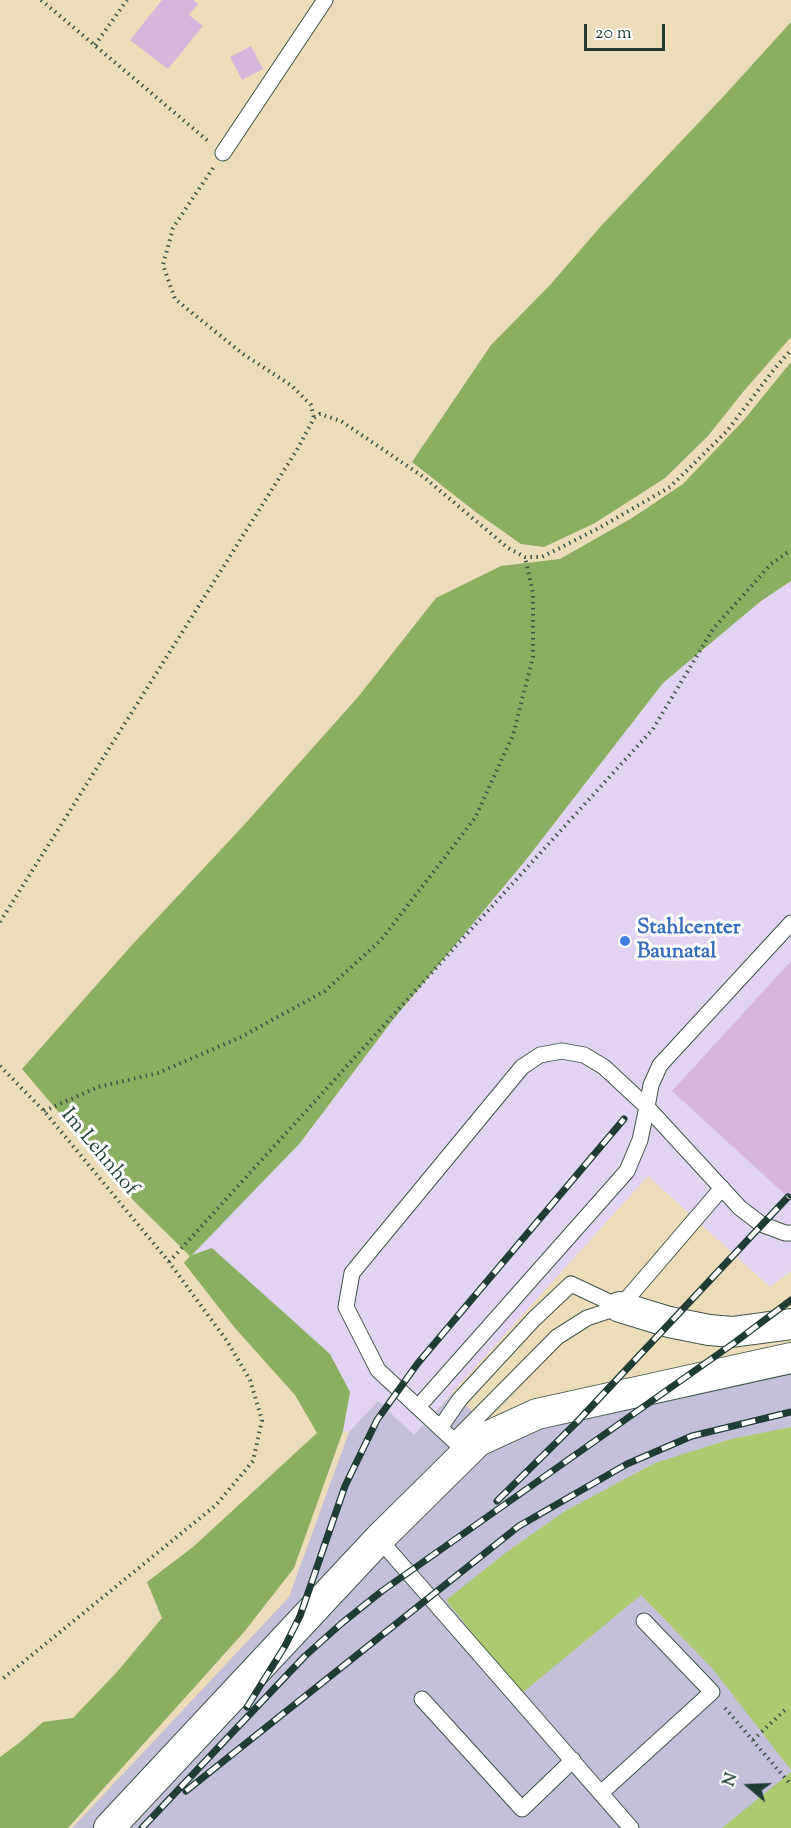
<!DOCTYPE html>
<style>
body{margin:0}
#map{position:relative;width:791px;height:1828px;overflow:hidden;background:#eddcb9;font-family:"Sorts Mill Goudy",serif}
canvas{display:block}
.north{position:absolute;left:719px;top:1756px;width:60px;height:60px;-webkit-text-stroke:4px #fff;paint-order:stroke;rotate:289deg;font-size:16px;font-weight:700;line-height:24px;text-align:center;color:#1f3d34}
.north::after{content:'';display:block;margin:auto;width:21px;height:27px;background:#1f3d34;clip-path:polygon(50% 0,100% 100%,50% 72%,0 100%)}
.scale{position:absolute;left:584px;top:24px;width:81px;height:27px;box-sizing:border-box;border:3px solid #1f3d34;border-top:0;padding-left:8px;font-size:18px;line-height:21px;white-space:nowrap;color:#1f3d34;-webkit-text-stroke:4px #fff;paint-order:stroke}
</style>
<div id="map">
<canvas width="791" height="1828"></canvas>
<div class="north">N</div>
<div class="scale">20 m</div>
</div>
<script>
const c = document.querySelector('canvas').getContext('2d');
c.lineJoin = 'round';
function fill(path, color) { c.fillStyle = color; c.fill(path, 'evenodd'); }
const poly = rows => new Path2D(rows.map(r => 'M' + r).join(''));
function strokePath(path, color, width, dash) { c.strokeStyle = color; c.lineWidth = width; c.lineCap = dash ? 'butt' : 'round'; c.setLineDash(dash || []); c.stroke(path); }
function drawText(font, color, halo, rows, align = 'center') {
  c.font = font + ' "Sorts Mill Goudy",serif'; c.lineWidth = 6; c.setLineDash([]); c.textBaseline = 'middle'; c.strokeStyle = halo; c.fillStyle = color; for (const [text, x, y, turn = 0] of rows) {
    c.save(); c.translate(x, y); c.rotate((+turn || 0) * Math.PI / 180); c.textAlign = isNaN(turn) ? turn : align; if (halo) c.strokeText(text, 0, 0); c.fillText(text, 0, 0); c.restore();
  }
}
const built = poly([
 [791,581,791,1271,770,1287,648,1176,414,1435,378,1401,349,1432,343,1431,350,1392,190,1256,300,1143,392,1021,525,861,663,683,761,601]
]);
const industrial = poly([
 [791,1343,791,1828,72,1828,289,1597,349,1432,378,1401,414,1435,453,1393,484,1422,536,1401]
]);
const green = poly([
 [791,1427,791,1770,712,1668,641,1595,521,1694,446,1600,508,1551,565,1511,655,1463,731,1439],
 [791,1772,791,1828,722,1828]
]);
const forest = poly([
 [791,22,791,337,743,392,708,436,665,478,595,523,544,547,521,544,477,513,412,462,491,345,550,285,601,226,722,98],
 [791,362,791,581,761,601,663,683,525,861,392,1021,300,1143,192,1255,212,1248,330,1354,350,1392,343,1431,294,1568,244,1632,68,1828,0,1828,0,1757,19,1743,43,1722,73,1718,117,1672,162,1618,147,1582,193,1547,317,1433,295,1395,235,1328,184,1263,190,1256,134,1201,22,1069,132,945,244,825,358,697,436,598,501,566,560,559,632,518,683,484,743,421]
]);
const building = poly([
 [162,0,193,0,198,4,189,15,203,26,168,69,130,40],
 [251,46,263,69,242,80,230,57],
 [791,961,791,1200,672,1091]
]);
const path = poly([
 [41,0,208,141],
 [95,45,127,0],
 [213,168,173,228,163,265,175,299,243,354,292,386,311,405,314,418],
 [0,922,298,448,314,418,320,414,341,421,425,478,508,548,525,557,542,557,597,529,670,487,727,431,775,368,791,350],
 [0,1066,44,1111,169,1262,227,1341,250,1380,262,1420,253,1461,216,1505,0,1681],
 [44,1111,98,1087,158,1073,241,1037,325,991,381,940,475,818,513,735,533,657,533,593,525,557],
 [169,1262,653,729,713,629,771,564,791,550],
 [725,1708,791,1785],
 [753,1740,785,1710]
]);
const lane = poly([
 [223,153,325,0],
 [791,923,660,1065,651,1085,647,1107,740,1208,761,1224,785,1233,791,1233],
 [418,1407,627,1171,640,1140,647,1107,604,1067,584,1055,562,1051,540,1055,522,1067,352,1273,346,1307,378,1370,466,1452],
 [440,1428,460,1399,534,1319,571,1284,620,1307],
 [454,1441,557,1337,587,1318,620,1307,722,1188],
 [379,1539,631,1828],
 [422,1699,522,1809,573,1760],
 [601,1793,712,1692,644,1621]
]);
const street = poly([
 [620,1307,669,1322,709,1330,732,1332,791,1324],
 [109,1828,379,1539,478,1441,537,1414,791,1358]
]);
const rail = poly([
 [497,1501,576,1423,788,1197],
 [247,1707,285,1646,300,1616,345,1486,377,1420,418,1363,624,1119],
 [186,1791,519,1526,627,1464,692,1436,791,1412],
 [142,1828,305,1656,342,1623,382,1591,734,1343,791,1300]
]);
const markers = [
 [625,941,6,"#3f7fe0"]
];
const shopNames = [
 ["Stahlcenter",637,929],
 ["Baunatal",637,953]
];
const streetNames = [
 ["Im Lehnhof",98,1153,50]
];
fill(built, '#e1d4f3');
fill(industrial, '#c5c0da');
fill(green, '#aeca70');
fill(forest, '#8aae62');
fill(building, '#d7b6dd');
strokePath(lane, '#3e5548', 17);
strokePath(street, '#3e5548', 32);
strokePath(path, '#3e5548', 4, [1.5, 4.5]);
strokePath(lane, '#fff', 15);
strokePath(street, '#fff', 30);
strokePath(rail, '#1f3d34', 7);
strokePath(rail, '#fff', 4.5, [14]);
for (const [x, y, r, color] of markers) { const dot = new Path2D(); dot.arc(x, y, r, 0, 2 * Math.PI); c.fillStyle = color; c.fill(dot); strokePath(dot, '#fff', 2); }
drawText('bold 21px', '#366cbe', '#fff', shopNames, 'left');
drawText('21px', '#1f3d34', '#fff', streetNames);
</script>
